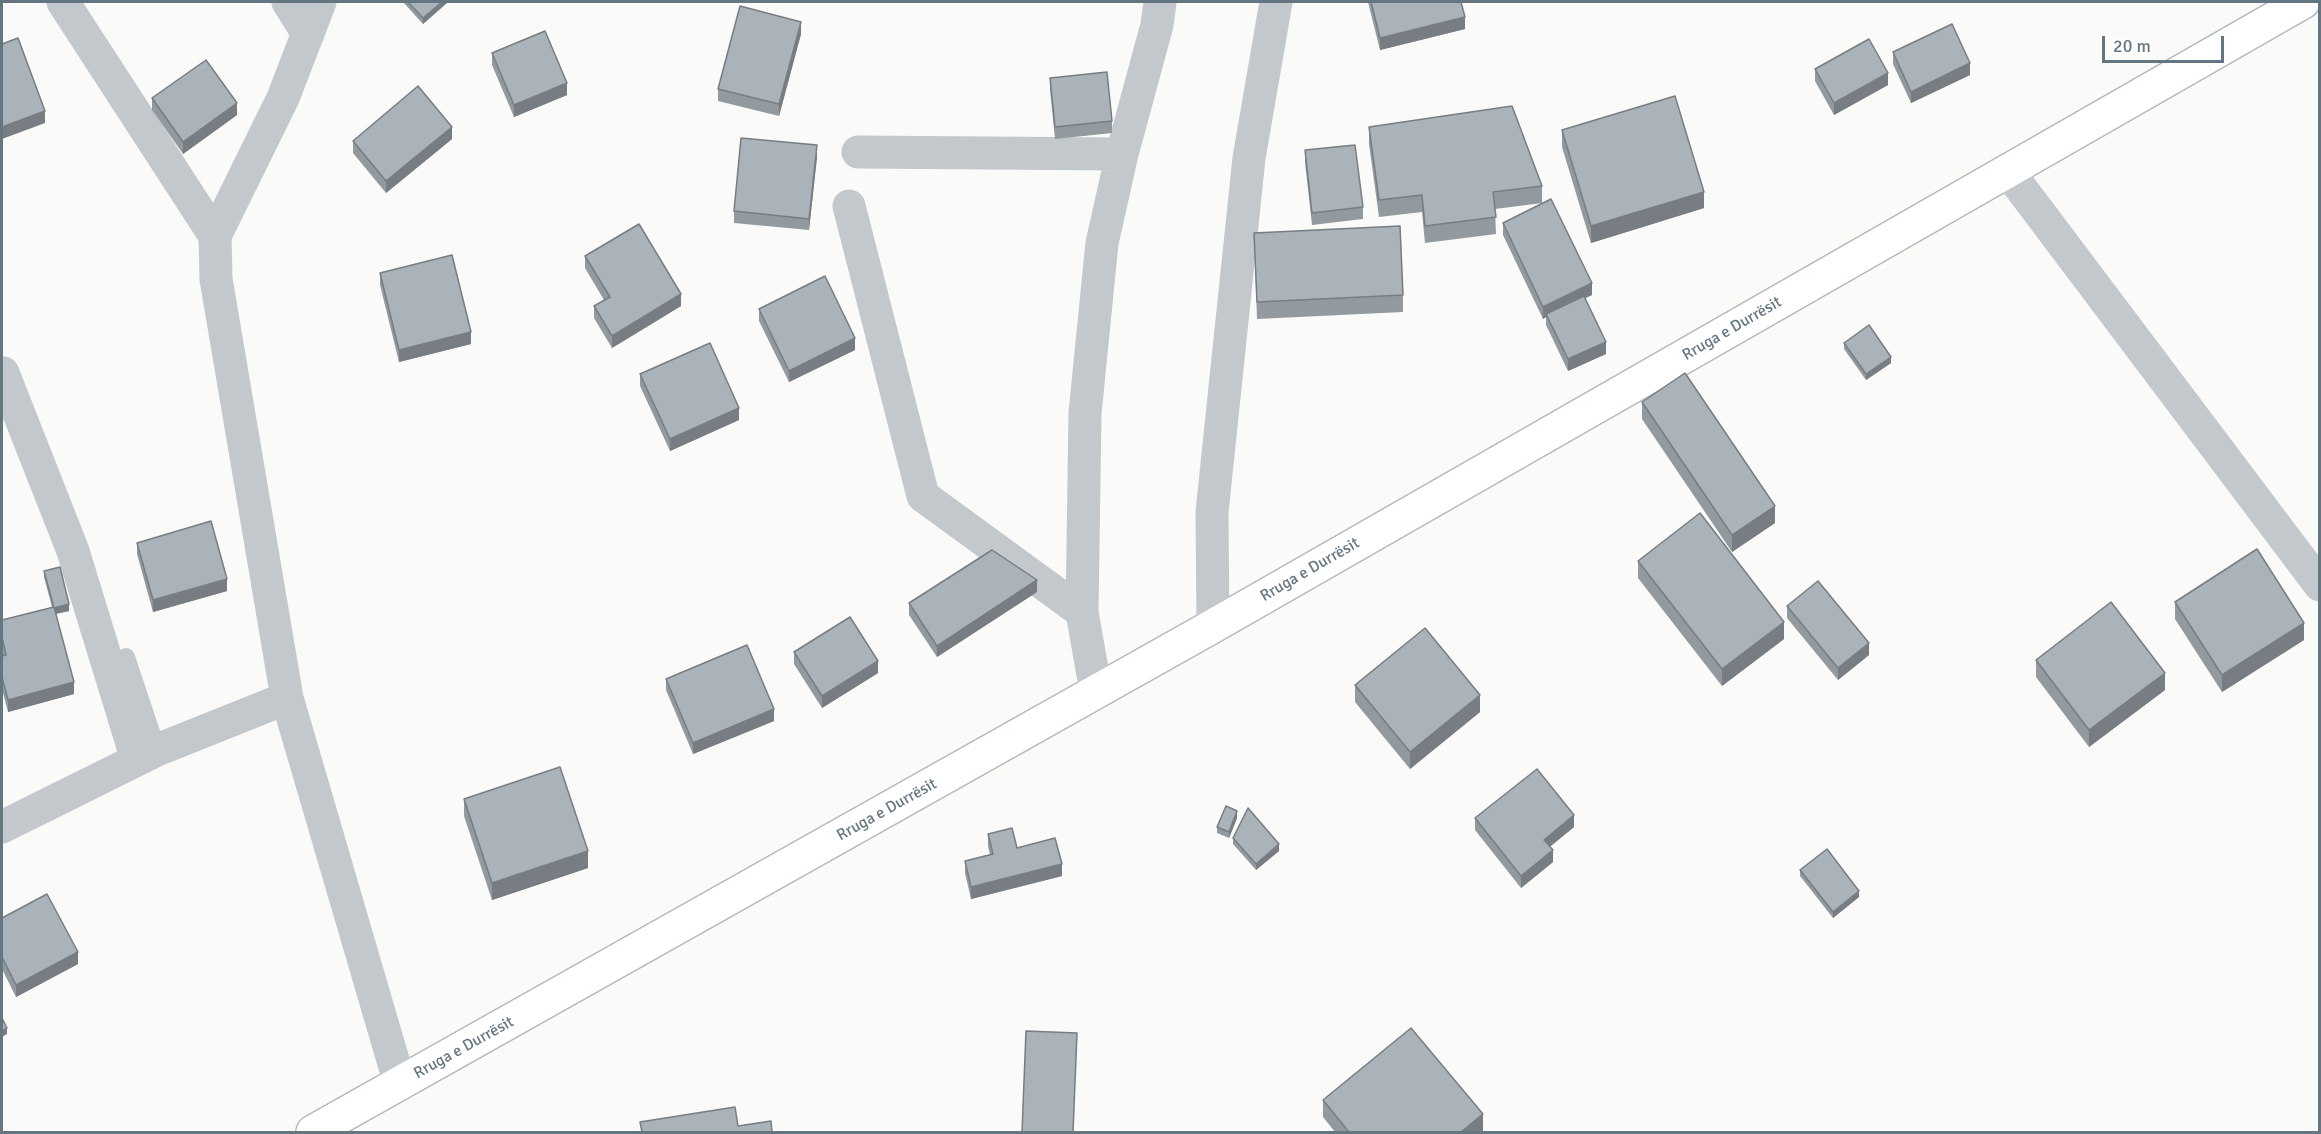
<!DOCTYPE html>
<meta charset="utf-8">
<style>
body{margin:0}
#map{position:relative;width:2321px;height:1134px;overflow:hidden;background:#fafaf8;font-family:Signika,sans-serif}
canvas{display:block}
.frame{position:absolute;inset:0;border:3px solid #657683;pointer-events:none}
.scale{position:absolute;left:2102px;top:36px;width:122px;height:27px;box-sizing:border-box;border:3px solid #657683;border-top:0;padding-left:8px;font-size:18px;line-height:21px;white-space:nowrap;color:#657683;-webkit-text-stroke:4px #fff;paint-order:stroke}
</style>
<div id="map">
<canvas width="2321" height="1134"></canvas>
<div class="frame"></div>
<div class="scale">20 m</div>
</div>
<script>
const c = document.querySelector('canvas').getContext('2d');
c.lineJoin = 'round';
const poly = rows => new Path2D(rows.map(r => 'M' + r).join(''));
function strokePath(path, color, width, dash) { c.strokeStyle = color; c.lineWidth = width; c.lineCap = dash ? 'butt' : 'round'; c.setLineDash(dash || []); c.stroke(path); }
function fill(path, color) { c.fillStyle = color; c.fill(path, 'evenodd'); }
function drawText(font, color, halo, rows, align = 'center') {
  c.font = font + ' Signika,sans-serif'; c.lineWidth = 6; c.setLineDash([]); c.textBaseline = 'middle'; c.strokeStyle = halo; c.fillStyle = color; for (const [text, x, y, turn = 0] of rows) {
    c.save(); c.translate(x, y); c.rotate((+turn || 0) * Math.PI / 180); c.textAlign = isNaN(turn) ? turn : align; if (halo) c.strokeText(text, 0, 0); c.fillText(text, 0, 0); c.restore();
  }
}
const service = poly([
 [126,657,157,750]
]);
const minor = poly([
 [63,2,215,236],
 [288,2,308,34],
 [320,2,283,98,215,236,216,279,287,698,400,1084],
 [858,152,1122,154],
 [2008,171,2320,585],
 [849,206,923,496,1082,612],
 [3,373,73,551,137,760],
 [1213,626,1212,512,1249,158,1276,2],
 [1096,692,1082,612,1085,413,1102,243,1122,154,1157,25,1160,2],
 [2,827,157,750,287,698]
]);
const secondary = poly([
 [313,1132,1213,626,2303,2]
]);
const wall = poly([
 [403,2,448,2,423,24],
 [1368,2,1461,2,1465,29,1380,50],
 [801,34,779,116,718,101,718,89],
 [1893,52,1970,75,1911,103,1893,64],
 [492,53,567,95,514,117,492,65],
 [1815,69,1888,85,1834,115,1815,81],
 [1050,78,1112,121,1112,133,1055,139,1050,89],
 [152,98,237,115,183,154,152,110],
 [1369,127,1542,186,1542,203,1495,209,1496,234,1425,243,1422,212,1379,217,1369,144],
 [1562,130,1704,208,1591,243,1562,147],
 [452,139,386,193,353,153,353,141],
 [1305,150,1363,207,1363,219,1312,225,1305,162],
 [817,157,809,230,734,223,734,211],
 [1503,223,1592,295,1585,298,1606,354,1568,371,1546,325,1546,317,1543,319,1503,235],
 [1254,233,1403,295,1403,312,1257,319],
 [585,256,681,306,612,348,594,318,594,306,604,300,585,268],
 [380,273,471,344,399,362,380,285],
 [759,309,855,350,789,382,759,321],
 [1844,343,1891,363,1866,380,1844,349],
 [640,374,739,420,670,451,640,386],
 [1642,402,1775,523,1732,552,1642,419],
 [137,543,227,591,153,612,137,554],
 [1638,561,1784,639,1722,686,1638,578],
 [44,571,69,611,56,614,74,694,8,712,2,689,2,656,3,656,2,649,2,620,52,607,44,577],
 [1037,592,937,657,909,615,909,603],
 [2175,602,2304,640,2222,692,2175,619],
 [1787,606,1869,655,1838,680,1787,618],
 [794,652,878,673,822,708,794,664],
 [2036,660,2165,690,2089,747,2036,677],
 [666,679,774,721,693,754,666,690],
 [1355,685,1480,712,1410,769,1355,702],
 [464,799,588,868,492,900,464,816],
 [1237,818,1229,838,1217,833,1217,827],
 [1475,818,1574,827,1550,847,1553,862,1521,888,1475,830],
 [988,834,1017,848,1062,876,971,899,965,873,965,861,990,855,988,846],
 [1233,838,1279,851,1256,870,1233,844],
 [1800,870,1859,897,1833,918,1800,876],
 [2,918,78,964,16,997,2,969],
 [1323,1100,1483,1131,1482,1132,1335,1132,1323,1117]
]);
const shadedWall = poly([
 [442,2,448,2,423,24,423,18],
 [1465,17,1465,29,1380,50,1380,38],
 [801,22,801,34,779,116,779,104],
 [1970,63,1970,75,1911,103,1911,92],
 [1888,73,1888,85,1834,115,1834,103],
 [567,83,567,95,514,117,514,105],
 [237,103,237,115,183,154,183,142],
 [45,111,45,123,2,139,2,127],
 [452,127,452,139,386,193,386,181],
 [817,145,817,157,809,230,809,219],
 [1704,192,1704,208,1591,243,1591,226],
 [1592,283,1592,295,1548,316,1546,314,1546,317,1543,319,1543,307],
 [681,294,681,306,612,348,612,336],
 [471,332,471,344,399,362,399,350],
 [855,338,855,350,789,382,789,371],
 [1606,342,1606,354,1568,371,1568,359],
 [1891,357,1891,363,1866,380,1866,374],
 [739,408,739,420,670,451,670,439],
 [1775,506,1775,523,1732,552,1732,535],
 [227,579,227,591,153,612,153,600],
 [1037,580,1037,592,937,657,937,646],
 [69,604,69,611,54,614,54,608],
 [1784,622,1784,639,1722,686,1722,669],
 [2304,623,2304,640,2222,692,2222,675],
 [1869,643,1869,655,1838,680,1838,668],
 [878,661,878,673,822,708,822,696],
 [2165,673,2165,690,2089,747,2089,730],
 [74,682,74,694,8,712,8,700],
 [1480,695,1480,712,1410,769,1410,752],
 [774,709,774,721,693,754,693,743],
 [1237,811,1237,818,1229,838,1229,832],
 [1574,815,1574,827,1544,851,1544,840],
 [1279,844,1279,851,1256,870,1256,864],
 [1553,850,1553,862,1521,888,1521,876],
 [588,851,588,868,492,900,492,883],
 [1062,864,1062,876,971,899,971,887],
 [1859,891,1859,897,1833,918,1833,912],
 [78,952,78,964,16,997,16,985],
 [7,1028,7,1034,2,1037,2,1031],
 [1483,1114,1483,1131,1482,1132,1461,1132]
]);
const building = poly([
 [408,2,442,2,423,18,408,2],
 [1371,2,1461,2,1465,17,1380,38,1371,2],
 [740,6,801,22,779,104,718,89,740,6],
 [1952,24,1970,63,1911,92,1893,52,1952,24],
 [545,31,567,83,514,105,492,53,545,31],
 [18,38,45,111,2,127,2,44,18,38],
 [1869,39,1888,73,1834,103,1815,69,1869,39],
 [206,60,237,103,183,142,152,98,206,60],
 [1107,72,1112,121,1055,127,1050,78,1107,72],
 [418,86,452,127,386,181,353,141,418,86],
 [1675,96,1704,192,1591,226,1562,130,1675,96],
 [1512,106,1542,186,1493,192,1496,217,1425,226,1422,195,1379,200,1369,127,1512,106],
 [741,138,817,145,809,219,734,211,741,138],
 [1355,145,1363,207,1312,213,1305,150,1355,145],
 [1551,199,1592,283,1543,307,1503,223,1551,199],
 [639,224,681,294,612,336,594,306,610,297,585,256,639,224],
 [1400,226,1403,295,1257,302,1254,233,1400,226],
 [452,255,471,332,399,350,380,273,452,255],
 [825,276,855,338,789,371,759,309,825,276],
 [1584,296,1606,342,1568,359,1546,314,1584,296],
 [1869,325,1891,357,1866,374,1844,343,1869,325],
 [710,343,739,408,670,439,640,374,710,343],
 [1685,373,1775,506,1732,535,1642,402,1685,373],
 [1700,513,1784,622,1722,669,1638,561,1700,513],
 [211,521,227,579,153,600,137,543,211,521],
 [2257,549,2304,623,2222,675,2175,602,2257,549],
 [992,550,1037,580,937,646,909,603,992,550],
 [60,567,69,604,54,608,44,571,60,567],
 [1818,581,1869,643,1838,668,1787,606,1818,581],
 [2111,602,2165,673,2089,730,2036,660,2111,602],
 [54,607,74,682,8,700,2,677,2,656,6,655,2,637,2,620,54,607],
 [850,617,878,661,822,696,794,652,850,617],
 [1425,628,1480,695,1410,752,1355,685,1425,628],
 [747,645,774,709,693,743,666,679,747,645],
 [560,767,588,851,492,883,464,799,560,767],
 [1537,769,1574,815,1544,840,1553,850,1521,876,1475,818,1537,769],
 [1226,806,1237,811,1229,832,1217,827,1226,806],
 [1248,808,1279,844,1256,864,1233,838,1248,808],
 [1012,828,1017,848,1055,838,1062,864,971,887,965,861,993,854,988,834,1012,828],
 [1827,849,1859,891,1833,912,1800,870,1827,849],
 [47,894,78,952,16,985,2,957,2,918,47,894],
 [2,1018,7,1028,2,1031,2,1018],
 [1411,1028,1483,1114,1461,1132,1349,1132,1323,1100,1411,1028],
 [1026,1031,1077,1033,1073,1132,1022,1132,1026,1031],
 [735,1107,738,1126,771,1121,772,1132,642,1132,640,1122,735,1107]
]);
const streetNames = [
 ["Rruga e Durrësit",1732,329,-30],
 ["Rruga e Durrësit",1310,570,-30],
 ["Rruga e Durrësit",887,810,-29],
 ["Rruga e Durrësit",464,1048,-29]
];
strokePath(secondary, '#b3babf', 36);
strokePath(service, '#c3c8cc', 18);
strokePath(minor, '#c3c8cc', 33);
strokePath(secondary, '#fff', 33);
fill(wall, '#929a9f');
fill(shadedWall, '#777d82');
fill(building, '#aab3b9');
strokePath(building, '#777d82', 1.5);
drawText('16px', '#657683', '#fff', streetNames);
</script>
